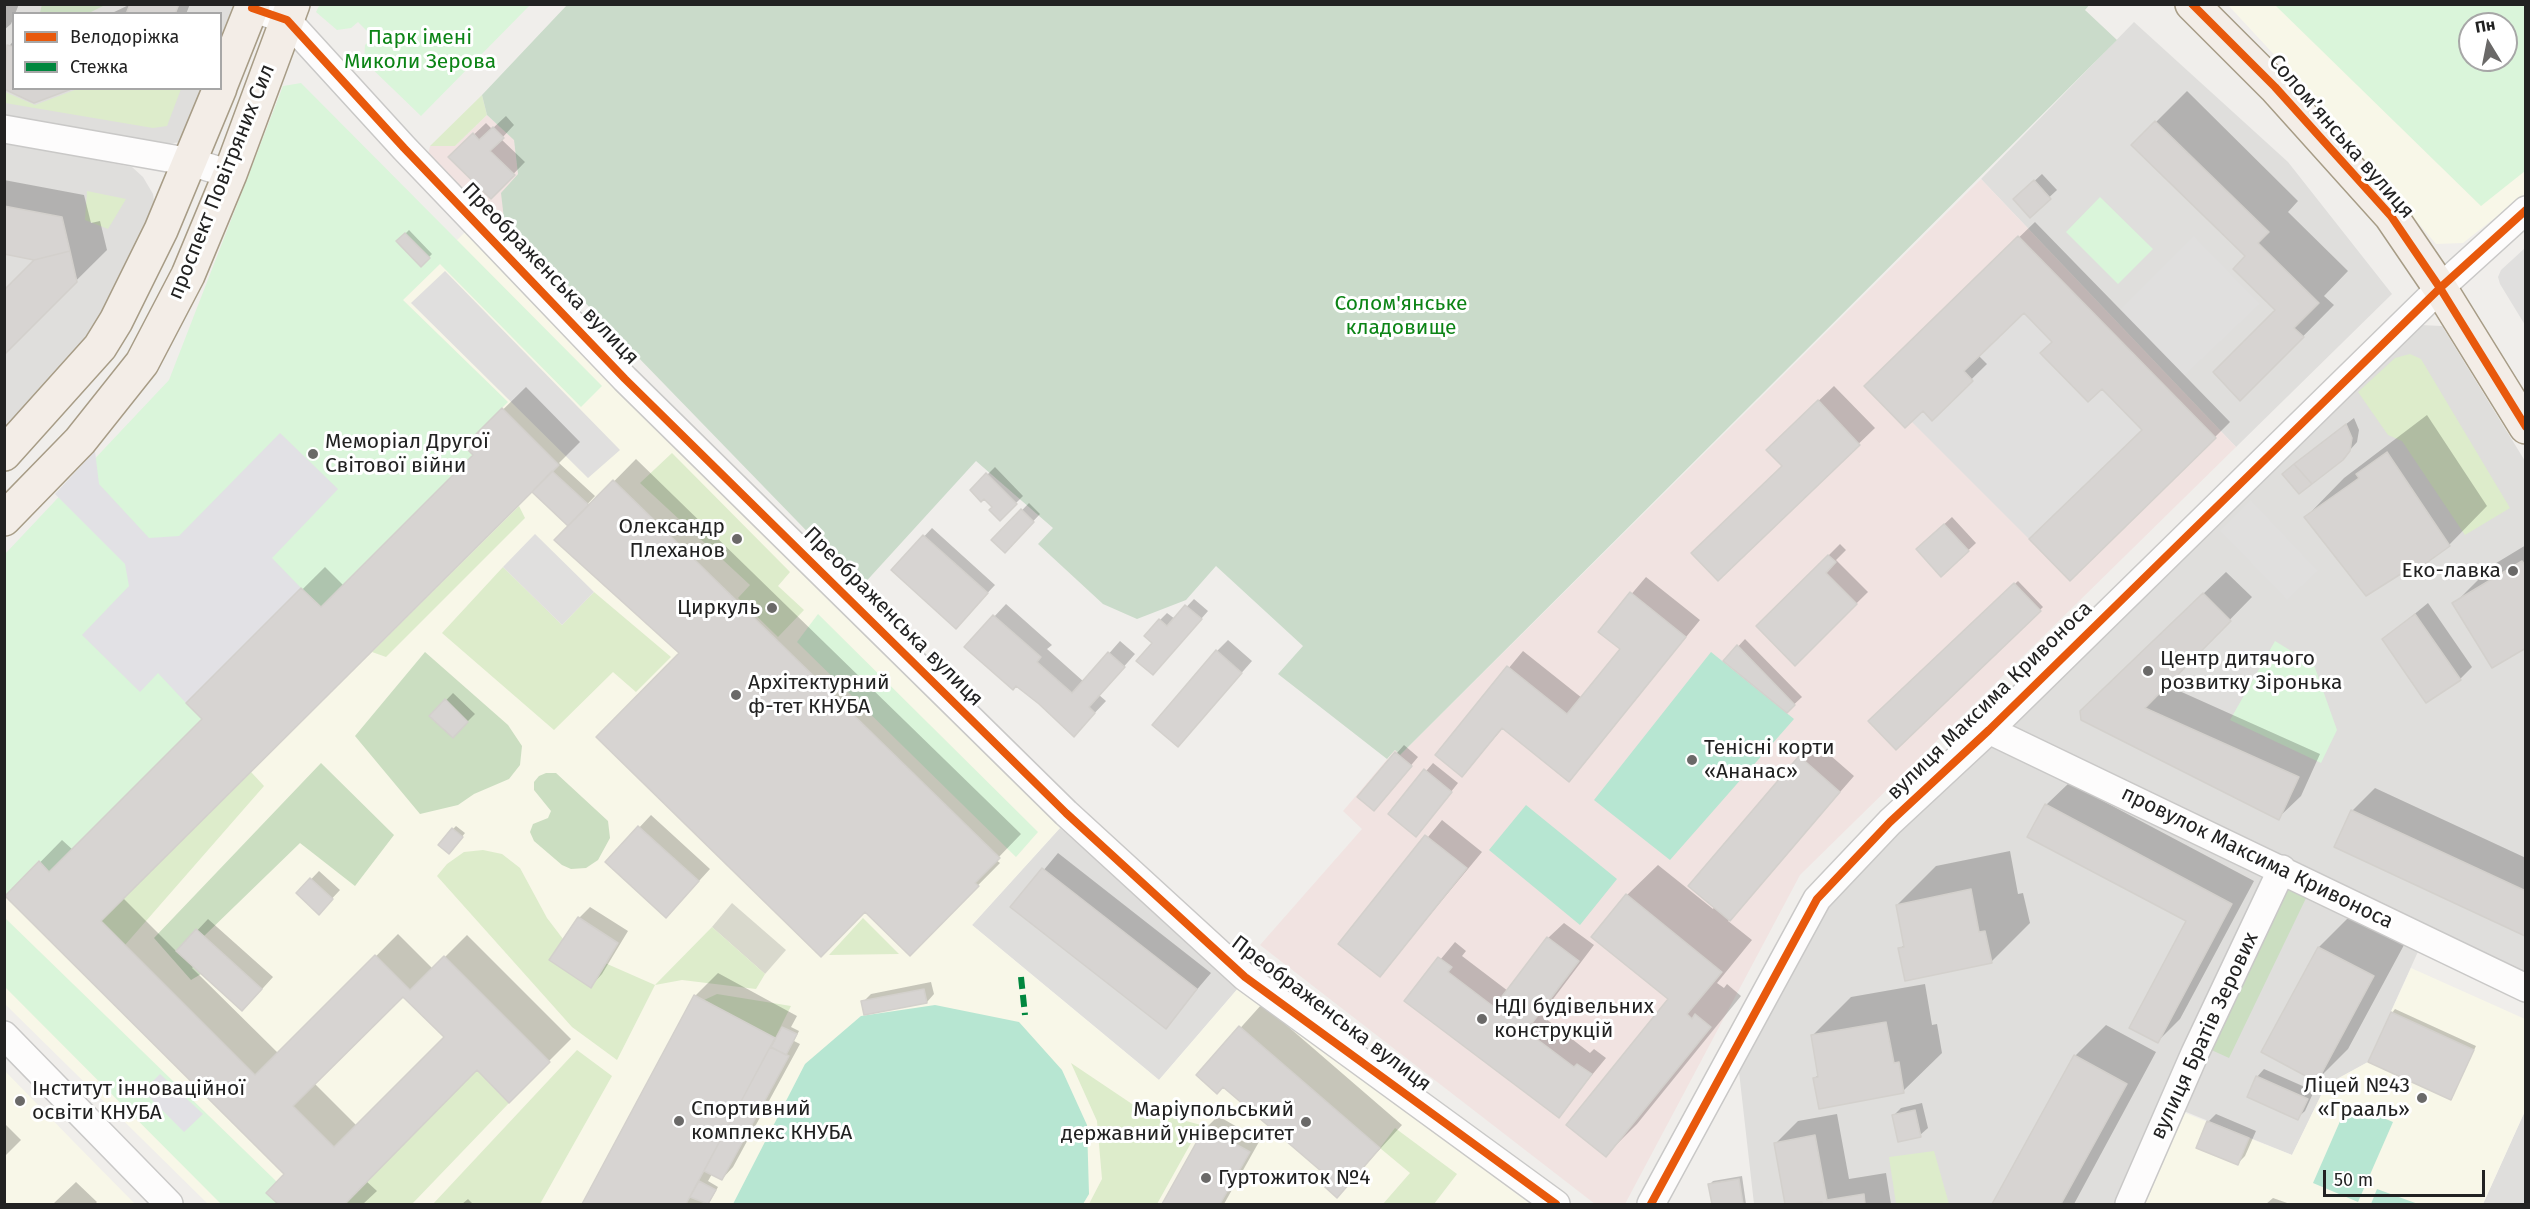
<!DOCTYPE html>
<meta charset="utf-8">
<style>
body{margin:0}
#map{position:relative;width:2530px;height:1209px;overflow:hidden;background:#f0eeeb;font-family:"Fira Sans",sans-serif}
canvas{display:block}
.frame{position:absolute;inset:0;border:6px solid #222;pointer-events:none}
.legend{position:absolute;left:12px;top:12px;width:210px;height:78px;box-sizing:border-box;background:#fff;border:2px solid #a7a7a7;margin:0;padding:8px 10px;list-style:none;font-size:18px;color:#222}
.legend li{display:flex;align-items:center;gap:12px;height:30px}
.legend b{width:30px;border:2px solid #a7a7a7}
.north{position:absolute;left:2458px;top:12px;width:60px;height:60px;box-sizing:border-box;background:#fff;border:2px solid #a7a7a7;border-radius:50%;rotate:350deg;font-size:16px;font-weight:700;line-height:24px;text-align:center;color:#222}
.north::after{content:'';display:block;margin:auto;width:21px;height:27px;background:#6a6968;clip-path:polygon(50% 0,100% 100%,50% 72%,0 100%)}
.scale{position:absolute;left:2323px;top:1170px;width:162px;height:27px;box-sizing:border-box;border:3px solid #222;border-top:0;padding-left:8px;font-size:18px;line-height:21px;white-space:nowrap;color:#222;-webkit-text-stroke:4px #fff;paint-order:stroke}
</style>
<div id="map">
<canvas width="2530" height="1209"></canvas>
<div class="frame"></div>
<ul class="legend">
<li><b style="height:8px;background:#e8590c"></b>Велодоріжка</li>
<li><b style="height:8px;background:#00873e"></b>Стежка</li>
</ul>
<div class="north">Пн</div>
<div class="scale">50 m</div>
</div>
<script>
const c = document.querySelector('canvas').getContext('2d');
c.lineJoin = 'round';
function fill(path, color) { c.fillStyle = color; c.fill(path, 'evenodd'); }
const poly = rows => new Path2D(rows.map(r => 'M' + r).join(''));
function strokePath(path, color, width, dash) { c.strokeStyle = color; c.lineWidth = width; c.lineCap = dash ? 'butt' : 'round'; c.setLineDash(dash || []); c.stroke(path); }
function drawText(font, color, halo, rows, align = 'center') {
  c.font = font + ' "Fira Sans",sans-serif'; c.lineWidth = 6; c.setLineDash([]); c.textBaseline = 'middle'; c.strokeStyle = halo; c.fillStyle = color; for (const [text, x, y, turn = 0] of rows) {
    c.save(); c.translate(x, y); c.rotate((+turn || 0) * Math.PI / 180); c.textAlign = isNaN(turn) ? turn : align; if (halo) c.strokeText(text, 0, 0); c.fillText(text, 0, 0); c.restore();
  }
}
const residential = poly([
 [4,5,245,5,221,63,220,14,14,14,14,88,210,89,182,142,156,145,5,117],
 [2134,22,2288,162,2392,294,2236,447,1981,179],
 [5,142,132,167,143,177,153,194,155,208,111,314,5,440],
 [2420,325,2442,326,2525,461,2525,982,2426,934,2368,1062,2326,1085,2292,1155,2169,1105,2122,1204,1754,1204,1738,1063,1822,902],
 [1060,828,1240,986,1159,1080,972,925],
 [2525,1111,2525,1204,2483,1204]
]);
const commercial = poly([
 [487,115,514,139,518,174,504,219,515,230,522,261,426,163,430,146,455,146],
 [1981,179,2236,447,1800,875,1625,1204,1595,1204,1260,945,1362,829,1343,811,1395,750,1401,754]
]);
const education = poly([
 [2228,5,2525,5,2525,194,2463,243,2436,244,2293,75],
 [2470,24,2506,24,2506,60,2470,60],
 [468,229,1060,828,972,925,1159,1080,1240,986,1530,1204,208,1204,5,1004,4,699],
 [2411,968,2525,1019,2525,1111,2483,1204,2145,1204,2185,1113,2292,1155,2326,1085,2368,1062],
 [4,1070,72,1140,135,1204,5,1204]
]);
const construction = poly([
 [732,903,786,950,765,974,712,927]
]);
const grass = poly([
 [80,88,181,88,181,89,167,126,153,128,5,103,5,92,35,105],
 [482,95,487,115,455,146,430,146],
 [87,191,126,199,108,229,85,220],
 [2410,354,2421,359,2510,508,2465,535,2402,441,2388,435,2358,392,2395,358],
 [672,453,790,572,778,586,804,610,778,637,738,598,750,585,640,483],
 [519,506,525,518,386,657,372,652],
 [503,567,562,625,594,592,671,657,636,692,613,672,554,730,442,633],
 [251,772,264,786,125,945,101,921],
 [483,850,502,854,520,868,547,918,563,939,549,960,605,963,655,985,712,927,765,974,756,989,682,980,655,985,617,1060,572,1027,437,876,447,864,464,852],
 [863,918,899,954,829,955],
 [717,994,791,1006,775,1038,704,1000],
 [577,1050,612,1076,540,1204,433,1204],
 [1071,1063,1138,1108,1201,1125,1157,1204,1089,1204,1102,1179,1097,1121],
 [477,1070,509,1103,412,1204,344,1203],
 [1395,1128,1457,1174,1434,1204,1383,1204,1410,1173,1380,1148],
 [1934,1151,1949,1204,1896,1204,1889,1157]
]);
const forest = poly([
 [42,4,105,4,105,5,89,13,40,13],
 [425,652,508,725,522,746,520,765,509,779,474,794,458,805,420,814,355,736],
 [321,763,394,835,355,886,300,843,204,936,196,929,176,951,201,974,191,980,154,938],
 [546,773,556,773,608,821,610,838,598,860,586,868,571,869,562,865,534,841,530,832,533,824,548,818,551,811,534,790,534,782,539,776],
 [2284,883,2308,894,2229,1058,2207,1048]
]);
const cemetery = poly([
 [567,5,2090,4,2085,10,2117,40,1400,755,1395,750,1387,759,1278,674,1303,646,1216,566,1186,600,1137,619,1103,604,1038,544,1053,528,976,461,861,587,504,219,501,193,518,174,514,140,487,115,482,95]
]);
const park = poly([
 [320,4,530,4,530,5,421,116,364,61,365,45,373,37,358,22,351,28,337,30,316,12],
 [2275,5,2525,5,2525,171,2481,206],
 [2470,24,2506,24,2506,60,2470,60],
 [301,83,602,386,581,407,440,264,403,300,508,402,464,446,473,455,321,607,301,588,186,702,202,719,49,872,38,861,5,896,5,554,169,380,283,86],
 [2100,197,2153,249,2118,284,2066,232],
 [818,614,1038,832,1016,857,797,642],
 [2275,641,2314,665,2337,730,2321,763,2230,720],
 [4,917,277,1182,266,1193,278,1204,221,1204,5,987]
]);
const pitch = poly([
 [1711,652,1794,719,1670,860,1594,800],
 [1526,805,1617,879,1580,925,1489,850],
 [935,1005,1019,1022,1062,1070,1087,1125,1089,1194,1083,1204,733,1204,805,1064,861,1016],
 [2348,1103,2393,1122,2358,1202,2313,1183],
 [2377,1189,2418,1204,2371,1204]
]);
const parking = poly([
 [2194,236,2260,304,2184,376,2120,310],
 [2525,248,2525,325,2500,284,2498,277,2501,270],
 [445,271,620,450,588,478,411,303],
 [2024,313,2052,342,2041,353,2088,402,2102,389,2142,430,2029,539,1911,421,1923,411,1933,420,1973,381,1964,371],
 [2251,500,2318,571,2287,600,2220,531],
 [535,534,594,592,562,625,503,567]
]);
const plaza = poly([
 [280,433,338,489,272,558,301,588,186,703,158,673,140,692,82,635,129,586,125,564,55,494,95,451,99,484,149,538,179,536],
 [160,1074,203,1114,184,1132,143,1091]
]);
const shadow = poly([
 [4,4,19,4,11,24,4,30],
 [131,4,190,4,186,14,110,14],
 [14,40,14,88,4,87,4,53],
 [2187,91,2298,201,2288,212,2348,271,2324,296,2334,305,2241,399,2277,310,2247,256,2133,145],
 [506,116,514,125,501,139,525,162,491,197,462,146,486,123,492,129],
 [2042,174,2057,190,2030,215,2015,199],
 [4,180,84,195,91,223,100,221,107,250,4,352,37,259,4,252],
 [2035,222,2230,422,2215,437,2144,430,2024,311,1978,355,1987,364,1932,418,1881,370],
 [409,230,432,254,421,265,398,241],
 [1834,386,1875,428,1718,579,1784,466,1784,434],
 [526,387,580,442,559,463,595,496,581,511,583,513,636,459,1021,834,996,860,1000,863,910,954,545,477,123,898,177,952,208,919,273,977,254,998,194,966,192,968,279,1054,398,934,433,969,467,935,571,1039,509,1101,477,1068,365,1180,377,1191,363,1204,280,1204,268,1193,286,1174,7,896,62,840,73,850,204,719,188,703,325,567,344,586,475,455,466,446],
 [403,995,446,1037,357,1126,314,1083],
 [2427,415,2487,506,2449,545,2415,563,2306,517,2344,478],
 [2354,418,2359,430,2357,442,2342,459,2304,457],
 [995,467,1023,496,1000,519,995,507,972,490],
 [1029,503,1040,514,1005,551,993,540],
 [1952,517,1976,543,1942,575,1925,542],
 [932,528,995,585,963,619,893,570],
 [1840,544,1846,550,1836,560,1868,592,1795,664,1758,626],
 [2526,545,2526,646,2454,604,2493,565],
 [2226,572,2252,597,2166,685,2320,754,2301,796,2278,818,2104,689],
 [1646,577,1700,620,1569,780,1503,728,1462,775,1437,754,1523,651,1582,698,1622,649,1600,631],
 [2018,581,2043,607,1896,748,1871,721],
 [1194,599,1208,611,1160,666,1154,643,1160,620,1167,613,1175,619],
 [2428,603,2472,667,2460,679,2427,701,2384,639],
 [1006,604,1052,645,1047,649,1084,682,1120,641,1135,654,1099,695,1106,701,1074,735,1040,703,966,647],
 [1745,639,1802,697,1787,711,1725,661],
 [1228,640,1252,661,1178,745,1217,651],
 [453,693,475,714,453,736,431,716],
 [1815,742,1854,776,1728,921,1752,940,1717,983,1724,988,1727,984,1741,996,1637,1124,1606,1155,1670,999,1627,895,1658,865,1713,909,1800,758],
 [1404,745,1418,757,1381,801,1359,796],
 [1433,763,1458,783,1423,827,1390,813],
 [2069,783,2254,881,2180,1019,2158,1041,2188,921,2046,805],
 [2375,788,2526,858,2526,933,2336,846,2353,810],
 [651,815,710,869,678,904,607,862],
 [1442,820,1482,852,1380,975,1340,944],
 [456,826,465,833,452,849,453,829],
 [2010,851,2018,894,2023,893,2030,923,1991,962,1900,949,1905,944,1897,905,1936,866],
 [1058,853,1211,973,1165,1027,1013,907],
 [319,871,340,890,326,905,298,893],
 [590,907,628,931,602,974,591,986,579,918],
 [2350,916,2404,945,2348,1049,2317,1080,2319,947],
 [1564,923,1594,945,1541,1015,1590,1053,1594,1049,1606,1058,1558,1116,1406,1001,1455,942,1466,951,1462,956,1508,991,1548,938],
 [718,973,797,1016,791,1027,799,1031,794,1041,800,1044,733,1167,722,1179,712,1174,708,1181,718,1187,709,1203,712,1204,584,1204,695,996],
 [931,982,934,994,927,1002,863,1002,871,994],
 [1925,984,1932,1025,1937,1024,1942,1053,1903,1091,1815,1078,1819,1074,1812,1036,1851,997],
 [1262,1004,1402,1125,1337,1196,1323,1171,1224,1085,1198,1075],
 [2395,1009,2476,1046,2451,1098,2392,1013],
 [2106,1025,2156,1052,2074,1204,1994,1204,2075,1056],
 [2264,1069,2314,1091,2305,1111,2297,1118,2257,1077],
 [1922,1103,1928,1128,1920,1135,1894,1115,1901,1108],
 [1837,1114,1849,1179,1886,1173,1891,1204,1824,1204,1824,1200,1787,1204,1776,1143,1798,1121],
 [2216,1114,2256,1131,2245,1156,2238,1163,2208,1122],
 [1218,1116,1260,1140,1224,1204,1164,1204,1206,1128],
 [4,1123,21,1140,4,1157],
 [1742,1176,1746,1204,1713,1204,1710,1184,1713,1181],
 [76,1182,97,1202,95,1204,53,1204],
 [2273,1198,2290,1204,2266,1204],
 [468,1199,473,1204,462,1204]
]);
const building = poly([
 [130,4,179,4,175,14,126,14,130,4],
 [7,45,14,47,14,88,74,88,34,103,4,89,7,45],
 [2155,121,2269,232,2258,243,2319,303,2294,328,2304,337,2240,401,2213,372,2275,310,2233,269,2245,256,2131,145,2155,121],
 [493,127,504,138,490,151,515,175,491,199,448,157,473,133,479,140,493,127],
 [2034,180,2051,199,2030,218,2013,199,2034,180],
 [4,206,62,217,70,251,34,260,4,254,4,206],
 [405,233,430,258,421,267,396,241,405,233],
 [2018,236,2216,438,2070,581,2029,539,2142,430,2102,389,2088,402,2040,353,2052,342,2024,313,1964,371,1973,381,1932,421,1923,411,1905,428,1864,386,2018,236],
 [70,251,77,282,4,355,4,290,34,260,70,251],
 [1818,400,1860,445,1718,581,1691,553,1782,466,1766,450,1818,400],
 [502,408,559,465,101,921,255,1075,375,955,410,990,444,956,550,1062,509,1103,477,1070,345,1204,278,1204,266,1193,284,1174,5,896,39,861,49,872,202,719,186,703,301,588,321,607,473,455,464,446,502,408],
 [403,997,444,1037,334,1147,293,1106,403,997],
 [2346,424,2352,438,2350,451,2343,460,2312,484,2294,464,2346,424],
 [2387,452,2450,546,2418,569,2415,565,2366,596,2304,517,2359,478,2356,474,2387,452],
 [2294,464,2312,484,2299,494,2282,474,2294,464],
 [552,471,589,505,568,526,532,492,552,471],
 [986,473,1017,504,1000,521,989,510,992,507,984,499,981,502,970,490,986,473],
 [613,480,1000,858,975,883,979,886,910,956,865,912,821,957,596,737,679,653,554,540,613,480],
 [1021,509,1034,522,1005,553,991,540,1021,509],
 [1944,524,1969,551,1941,577,1916,549,1944,524],
 [923,535,988,593,956,629,891,570,923,535],
 [1828,555,1836,562,1826,573,1857,604,1795,666,1756,626,1828,555],
 [2522,561,2526,567,2526,648,2492,668,2452,603,2522,561],
 [2014,583,2041,611,1896,750,1868,721,2014,583],
 [1630,592,1686,637,1569,782,1502,728,1462,777,1435,755,1507,666,1567,714,1620,649,1598,632,1630,592],
 [2203,593,2231,621,2145,708,2299,777,2279,820,2081,720,2080,711,2203,593],
 [1185,605,1202,619,1153,675,1136,661,1152,643,1144,636,1159,619,1167,626,1185,605],
 [2415,614,2461,680,2426,703,2382,639,2415,614],
 [993,615,1041,657,1037,662,1072,693,1108,652,1125,667,1089,707,1095,713,1074,737,1039,704,1016,686,1013,690,964,647,993,615],
 [1737,645,1795,705,1787,713,1723,661,1737,645],
 [1216,650,1242,673,1178,747,1152,725,1216,650],
 [445,699,468,722,453,738,429,716,445,699],
 [1395,752,1412,766,1374,811,1357,797,1395,752],
 [1799,756,1840,792,1730,921,1688,886,1799,756],
 [1424,769,1452,792,1416,837,1388,814,1424,769],
 [2045,804,2232,904,2158,1043,2129,1028,2186,921,2027,837,2045,804],
 [2351,810,2526,891,2525,936,2334,847,2351,810],
 [638,826,699,881,666,918,605,862,638,826],
 [452,828,463,837,449,854,438,845,452,828],
 [1425,835,1467,868,1380,977,1338,944,1425,835],
 [1042,868,1197,989,1166,1029,1010,907,1042,868],
 [310,878,333,899,319,915,296,893,310,878],
 [1971,889,1979,932,1985,931,1992,963,1905,981,1898,948,1904,947,1896,905,1971,889],
 [1626,894,1722,972,1687,1014,1692,1019,1695,1014,1711,1027,1606,1157,1566,1125,1668,999,1591,937,1626,894],
 [578,917,618,943,591,988,549,960,578,917],
 [196,929,262,989,242,1011,176,951,196,929],
 [1547,937,1579,961,1526,1031,1574,1067,1577,1064,1592,1074,1559,1118,1404,1001,1438,957,1452,967,1448,972,1494,1007,1547,937],
 [2318,947,2374,976,2317,1082,2261,1052,2318,947],
 [924,989,927,1003,864,1015,861,1001,924,989],
 [694,995,775,1038,686,1204,582,1204,694,995],
 [2391,1012,2474,1050,2451,1100,2368,1062,2391,1012],
 [1886,1022,1894,1063,1899,1062,1904,1093,1819,1109,1813,1078,1818,1077,1811,1035,1886,1022],
 [1239,1026,1380,1148,1337,1198,1315,1178,1321,1171,1223,1087,1217,1094,1196,1075,1239,1026],
 [782,1027,797,1034,786,1055,771,1047,782,1027],
 [770,1047,789,1056,722,1180,704,1171,770,1047],
 [2074,1055,2127,1084,2061,1204,1992,1204,2074,1055],
 [2256,1076,2308,1099,2298,1120,2247,1097,2256,1076],
 [1915,1110,1921,1137,1898,1142,1892,1115,1915,1110],
 [2207,1121,2249,1138,2238,1165,2196,1148,2207,1121],
 [1205,1127,1250,1152,1220,1204,1162,1204,1205,1127],
 [1815,1135,1827,1200,1864,1194,1865,1204,1823,1204,1822,1202,1785,1204,1774,1143,1815,1135],
 [1739,1179,1743,1204,1712,1204,1708,1184,1739,1179],
 [699,1181,716,1190,708,1204,690,1197,699,1181]
]);
const minor = poly([
 [252,8,287,20,404,148,625,379,1066,813,1245,977,1556,1204],
 [4,129,191,162,230,174],
 [1989,730,2526,988],
 [4,1035,169,1204],
 [1651,1204,1817,899,1890,822,1989,730,2440,288,2526,210],
 [2129,1204,2195,1053,2282,869]
]);
const major = poly([
 [2192,4,2275,87,2391,216,2440,288,2526,427],
 [220,87,253,4],
 [4,454,100,347,116,321,161,230,220,88],
 [4,519,80,441,142,363,188,275,230,174,293,4]
]);
const quiet = poly([
 [1021,977,1025,1015]
]);
const cycleway = poly([
 [2192,4,2275,87,2391,216,2440,288,2526,427],
 [252,8,287,20,404,148,625,379,1066,813,1245,977,1556,1204],
 [1651,1204,1817,899,1890,822,1989,730,2440,288,2526,210]
]);
const markers = [
 [313,454,6,"#6a6968"],
 [737,539,6,"#6a6968"],
 [2513,571,6,"#6a6968"],
 [772,608,6,"#6a6968"],
 [2148,671,6,"#6a6968"],
 [736,695,6,"#6a6968"],
 [1692,760,6,"#6a6968"],
 [1482,1019,6,"#6a6968"],
 [2422,1098,6,"#6a6968"],
 [20,1101,6,"#6a6968"],
 [679,1121,6,"#6a6968"],
 [1306,1122,6,"#6a6968"],
 [1206,1178,6,"#6a6968"]
];
const parkNames = [
 ["Парк імені",420,38],
 ["Миколи Зерова",420,62],
 ["Солом'янське",1401,304],
 ["кладовище",1401,328]
];
const streetNames = [
 ["Соломʼянська вулиця",2341,137,49],
 ["проспект Повітряних Сил",222,182,-68],
 ["Преображенська вулиця",550,274,46],
 ["Преображенська вулиця",893,617,45],
 ["вулиця Максима Кривоноса",1990,701,-44],
 ["провулок Максима Кривоноса",2257,858,26],
 ["Преображенська вулиця",1331,1014,37],
 ["вулиця Братів Зерових",2205,1036,-65]
];
const poiNames = [
 ["Меморіал Другої",325,442],
 ["Світової війни",325,466],
 ["Олександр",725,527,"right"],
 ["Плеханов",725,551,"right"],
 ["Еко-лавка",2501,571,"right"],
 ["Циркуль",760,608,"right"],
 ["Центр дитячого",2160,659],
 ["розвитку Зіронька",2160,683],
 ["Архітектурний",748,683],
 ["ф-тет КНУБА",748,707],
 ["Тенісні корти",1704,748],
 ["«Ананас»",1704,772],
 ["НДІ будівельних",1494,1007],
 ["конструкцій",1494,1031],
 ["Ліцей №43",2410,1086,"right"],
 ["«Грааль»",2410,1110,"right"],
 ["Інститут інноваційної",32,1089],
 ["освіти КНУБА",32,1113],
 ["Спортивний",691,1109],
 ["комплекс КНУБА",691,1133],
 ["Маріупольський",1294,1110,"right"],
 ["державний університет",1294,1134,"right"],
 ["Гуртожиток №4",1218,1178]
];
fill(residential, '#dfdedc');
fill(commercial, '#f1e3e1');
fill(education, '#f8f7e8');
fill(construction, '#d9d9cd');
fill(grass, '#ddeccb');
fill(forest, '#cbdec1');
fill(cemetery, '#cadbca');
fill(park, '#daf5da');
fill(pitch, '#b7e6d2');
fill(parking, '#e0dfde');
fill(plaza, '#e2e1e5');
fill(shadow, '#0003');
fill(building, '#d7d4d2');
strokePath(building, '#d3d0cc', 1.5);
strokePath(minor, '#c9c8c7', 30);
strokePath(major, '#a79c86', 36);
strokePath(minor, '#fdfcfc', 27);
strokePath(major, '#f3ede7', 33);
strokePath(quiet, '#00873e', 6, [12, 6]);
strokePath(cycleway, '#e8590c', 8);
for (const [x, y, r, color] of markers) { const dot = new Path2D(); dot.arc(x, y, r, 0, 2 * Math.PI); c.fillStyle = color; c.fill(dot); strokePath(dot, '#fff', 2); }
drawText('21px', '#0c8416', '#fff', parkNames);
drawText('21px', '#222', '#fff', streetNames);
drawText('21px', '#222', '#fff', poiNames, 'left');
</script>
